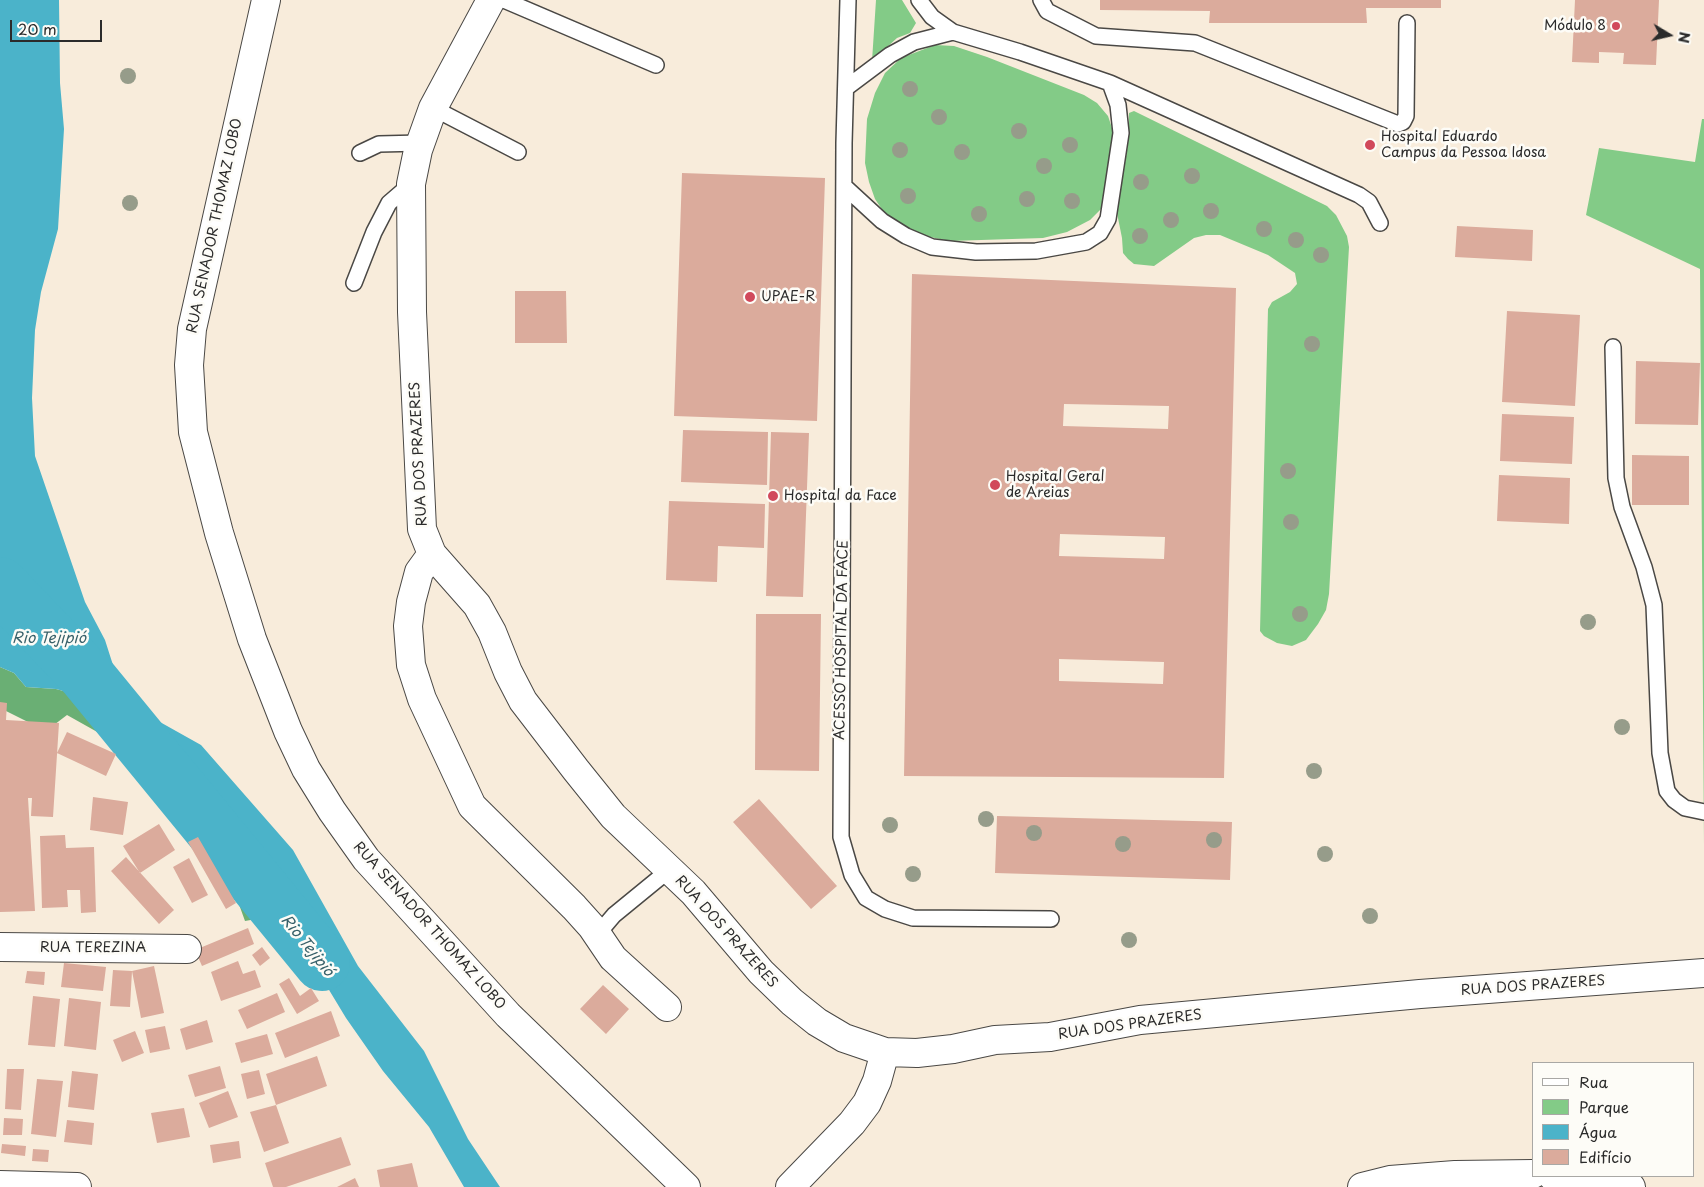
<!DOCTYPE html>
<meta charset="utf-8">
<style>
body{margin:0}
#map{position:relative;width:1704px;height:1187px;overflow:hidden;background:#f8ecdb;font-family:"Playpen Sans",sans-serif}
canvas{display:block}
.legend{position:absolute;left:1532px;top:1062px;width:162px;height:115px;box-sizing:border-box;background:#fdfcf7;border:1px solid #a9a8a5;margin:0;padding:6px 9px;list-style:none;font-size:15px;color:#2b2b2b}
.legend li{display:flex;align-items:center;gap:10px;height:25px}
.legend b{width:25px;border:1px solid #a9a8a5}
.north{position:absolute;left:1644px;top:10px;width:50px;height:50px;-webkit-text-stroke:4px #fdfcf7;paint-order:stroke;rotate:99deg;font-size:14px;font-weight:700;line-height:20px;text-align:center;color:#2b2b2b}
.north::after{content:'';display:block;margin:auto;width:18px;height:22px;background:#2b2b2b;clip-path:polygon(50% 0,100% 100%,50% 72%,0 100%)}
.scale{position:absolute;left:10px;top:20px;width:92px;height:22px;box-sizing:border-box;border:2px solid #2b2b2b;border-top:0;padding-left:6px;font-size:15px;line-height:18px;white-space:nowrap;color:#2b2b2b;-webkit-text-stroke:4px #fdfcf7;paint-order:stroke}
</style>
<div id="map">
<canvas width="1704" height="1187"></canvas>
<ul class="legend">
<li><b style="height:6px;background:#fff"></b>Rua</li>
<li><b style="height:14px;background:#83cb87"></b>Parque</li>
<li><b style="height:14px;background:#4bb3c9"></b>Água</li>
<li><b style="height:14px;background:#dbab9c"></b>Edifício</li>
</ul>
<div class="north">N</div>
<div class="scale">20 m</div>
</div>
<script>
const c = document.querySelector('canvas').getContext('2d');
c.lineJoin = 'round';
function fill(path, color) { c.fillStyle = color; c.fill(path, 'evenodd'); }
const poly = rows => new Path2D(rows.map(r => 'M' + r).join(''));
function strokePath(path, color, width, dash) { c.strokeStyle = color; c.lineWidth = width; c.lineCap = dash ? 'butt' : 'round'; c.setLineDash(dash || []); c.stroke(path); }
function drawText(font, color, halo, rows, align = 'center') {
  c.font = font + ' "Playpen Sans",sans-serif'; c.lineWidth = 5; c.setLineDash([]); c.textBaseline = 'middle'; c.strokeStyle = halo; c.fillStyle = color; for (const [text, x, y, turn = 0] of rows) {
    c.save(); c.translate(x, y); c.rotate((+turn || 0) * Math.PI / 180); c.textAlign = isNaN(turn) ? turn : align; if (halo) c.strokeText(text, 0, 0); c.fillText(text, 0, 0); c.restore();
  }
}
const green = poly([
 [876,0,902,0,916,23,910,33,897,38,872,61],
 [935,45,954,46,987,57,1084,95,1097,103,1108,116,1113,131,1113,151,1102,208,1090,220,1067,232,1043,238,950,241,920,235,905,228,885,214,875,199,869,182,865,163,867,119,875,93,885,73,901,58],
 [1134,111,1327,206,1336,215,1347,236,1349,247,1329,594,1326,610,1318,624,1306,640,1292,646,1277,643,1264,636,1260,631,1268,309,1272,302,1290,292,1297,284,1295,273,1268,255,1220,235,1206,235,1194,238,1154,266,1134,264,1128,259,1123,253,1122,238,1117,213,1128,144,1129,113],
 [1702,119,1704,119,1704,845,1700,269,1586,215,1599,148,1695,162]
]);
const forest = poly([
 [0,667,14,673,26,687,56,689,86,697,155,733,275,870,273,916,245,921,223,860,184,808,169,779,124,747,67,715,46,731,0,708]
]);
const water = poly([
 [0,0,59,0,60,83,64,129,58,229,41,292,35,330,32,398,35,456,85,602,105,640,120,687,130,703,151,717,201,745,293,850,358,966,424,1051,468,1139,500,1187,464,1187,429,1127,383,1071,346,1018,320,975,301,957,273,916,275,870,155,733,86,697,56,689,26,687,14,673,0,667]
]);
const river = poly([
 [0,585,86,675,322,963]
]);
const building = poly([
 [1100,0,1441,0,1441,8,1366,8,1367,23,1209,23,1210,11,1100,10],
 [1575,0,1659,0,1656,65,1623,64,1624,53,1599,52,1599,63,1572,62],
 [682,173,825,178,817,421,674,416],
 [1457,226,1533,230,1532,261,1455,257],
 [912,274,1236,288,1224,778,904,776],
 [1064,404,1169,406,1168,429,1063,426],
 [1060,534,1165,537,1164,559,1059,556],
 [1059,659,1164,662,1163,684,1059,681],
 [515,291,566,291,567,343,515,343],
 [1507,311,1580,315,1575,406,1502,402],
 [1636,361,1700,363,1698,425,1635,424],
 [1502,414,1574,417,1572,464,1500,461],
 [683,430,768,432,767,485,681,482],
 [771,432,809,433,803,597,766,596],
 [1632,455,1689,456,1689,505,1632,505],
 [1499,475,1570,478,1569,524,1497,521],
 [669,501,765,504,764,548,718,546,717,582,666,580],
 [756,614,821,614,819,771,755,770],
 [0,702,7,703,6,720,59,723,53,817,31,816,32,798,28,798,35,911,0,912],
 [67,732,116,754,106,776,57,753],
 [93,797,128,802,123,835,90,830],
 [759,799,837,886,811,909,733,822],
 [997,816,1232,822,1230,880,995,873],
 [159,824,175,850,140,873,123,846],
 [65,835,66,848,94,847,96,912,81,913,80,890,67,890,68,907,42,908,40,836],
 [198,837,236,903,226,909,188,842],
 [126,857,174,910,159,924,111,871],
 [189,858,208,895,192,903,173,867],
 [248,928,254,944,202,966,195,950],
 [262,947,270,958,260,966,252,955],
 [238,961,243,974,255,970,261,987,221,1001,211,972],
 [64,963,106,967,103,991,61,987],
 [154,966,164,1013,141,1018,132,971],
 [113,970,132,971,130,1007,110,1006],
 [27,971,45,972,44,985,25,983],
 [289,978,300,996,311,988,319,1001,297,1014,279,984],
 [603,985,629,1009,606,1034,580,1009],
 [277,993,285,1012,247,1029,238,1010],
 [33,996,60,999,55,1047,28,1045],
 [69,998,101,1002,96,1050,64,1046],
 [331,1011,340,1036,285,1058,275,1033],
 [207,1020,213,1042,186,1050,180,1029],
 [165,1026,170,1049,150,1053,145,1030],
 [135,1031,144,1053,122,1062,113,1040],
 [267,1034,273,1054,241,1063,235,1043],
 [317,1056,327,1086,276,1105,289,1143,264,1152,250,1112,276,1105,266,1074],
 [220,1066,226,1088,195,1097,188,1075],
 [7,1069,24,1069,21,1110,5,1109],
 [259,1070,265,1094,247,1099,241,1074],
 [72,1071,98,1074,94,1110,68,1107],
 [37,1079,63,1081,56,1137,31,1134],
 [228,1091,238,1117,209,1128,199,1103],
 [184,1108,190,1137,157,1143,151,1113],
 [4,1118,23,1119,22,1135,3,1135],
 [67,1120,94,1123,92,1145,64,1142],
 [341,1137,351,1165,286,1187,273,1187,265,1163],
 [239,1141,241,1158,213,1163,210,1145],
 [2,1144,26,1146,25,1156,1,1153],
 [33,1149,49,1150,48,1162,32,1161],
 [412,1163,418,1187,380,1187,377,1170],
 [355,1178,359,1187,337,1187]
]);
const lane = poly([
 [504,0,656,65],
 [848,0,844,143,841,837,852,875,866,898,885,909,913,918,1051,919],
 [1041,0,1047,11,1096,36,1195,43,1398,124,1403,122,1406,116,1407,23],
 [1110,83,1359,195,1369,202,1380,223],
 [846,88,890,55,914,42,953,32],
 [433,108,518,152],
 [360,153,379,144,421,143],
 [845,187,882,221,906,236,932,247,976,252,1036,251,1086,242,1100,233,1108,219,1121,133,1118,105,1110,83,1020,52,953,32,932,17,919,0],
 [354,283,374,232,389,203,411,184],
 [1613,347,1616,478,1622,507,1644,567,1654,605,1660,753,1667,791,1674,800,1685,808,1704,812],
 [597,935,614,915,669,870]
]);
const street = poly([
 [266,0,192,329,189,365,193,432,219,533,252,639,288,731,306,769,332,811,366,859,508,1015,686,1187],
 [491,0,433,108,418,150,411,184,412,312,422,529,432,554,477,605,492,632,508,672,523,701,576,770,613,816,693,892,761,972,792,1002,817,1022,844,1038,885,1052,917,1053,953,1049,995,1040,1050,1037,1140,1020,1420,994,1704,973],
 [432,554,419,572,411,602,408,626,411,665,422,699,472,806,574,907,592,927,613,958,667,1007],
 [0,947,187,949],
 [1552,1176,1604,1180,1631,1187],
 [0,1185,77,1187],
 [790,1187,852,1123,867,1103,877,1081,885,1052],
 [1362,1187,1390,1180,1455,1175,1533,1174]
]);
const trees = [
 [128,76],
 [910,89],
 [939,117],
 [1019,131],
 [1070,145],
 [900,150],
 [962,152],
 [1044,166],
 [1192,176],
 [1141,182],
 [908,196],
 [1027,199],
 [1072,201],
 [130,203],
 [1211,211],
 [979,214],
 [1171,220],
 [1264,229],
 [1140,236],
 [1296,240],
 [1321,255],
 [1312,344],
 [1288,471],
 [1291,522],
 [1300,614],
 [1588,622],
 [1622,727],
 [1314,771],
 [986,819],
 [890,825],
 [1034,833],
 [1214,840],
 [1123,844],
 [1325,854],
 [913,874],
 [1370,916],
 [1129,940]
];
const markers = [
 [1616,26,5,"#d1495b"],
 [1370,145,6,"#d1495b"],
 [750,297,6,"#d1495b"],
 [995,485,6,"#d1495b"],
 [773,496,6,"#d1495b"]
];
const poiNames = [
 ["Módulo 8",1606,26,"right"],
 ["Hospital Eduardo",1381,137],
 ["Campus da Pessoa Idosa",1381,153],
 ["UPAE-R",761,297],
 ["Hospital Geral",1006,477],
 ["de Areias",1006,493],
 ["Hospital da Face",784,496]
];
const streetNames = [
 ["RUA SENADOR THOMAZ LOBO",215,226,-78],
 ["RUA DOS PRAZERES",419,454,-93],
 ["ACESSO HOSPITAL DA FACE",842,640,-89],
 ["RUA SENADOR THOMAZ LOBO",429,926,48],
 ["RUA DOS PRAZERES",726,932,48],
 ["RUA TEREZINA",93,948],
 ["RUA DOS PRAZERES",1533,986,-4],
 ["RUA DOS PRAZERES",1130,1025,-8]
];
const waterNames = [
 ["Rio Tejipió",49,639],
 ["Rio Tejipió",307,946,51]
];
fill(green, '#83cb87');
fill(forest, '#6aaf74');
fill(water, '#4bb3c9');
strokePath(river, '#4bb3c9', 56);
fill(building, '#dbab9c');
strokePath(lane, '#4a4845', 18);
strokePath(street, '#4a4845', 30);
strokePath(lane, '#fff', 15);
strokePath(street, '#fff', 28);
c.fillStyle = '#969c8a';
for (const [x, y] of trees) { c.beginPath(); c.arc(x, y, 8, 0, 2 * Math.PI); c.fill(); }
for (const [x, y, r, color] of markers) { const dot = new Path2D(); dot.arc(x, y, r, 0, 2 * Math.PI); c.fillStyle = color; c.fill(dot); strokePath(dot, '#fdfcf7', 2); }
drawText('14px', '#2b2b2b', '#fdfcf7', poiNames, 'left');
drawText('14px', '#2b2b2b', '#fdfcf7', streetNames);
drawText('italic 15px', '#38616a', '#fdfcf7', waterNames);
</script>
